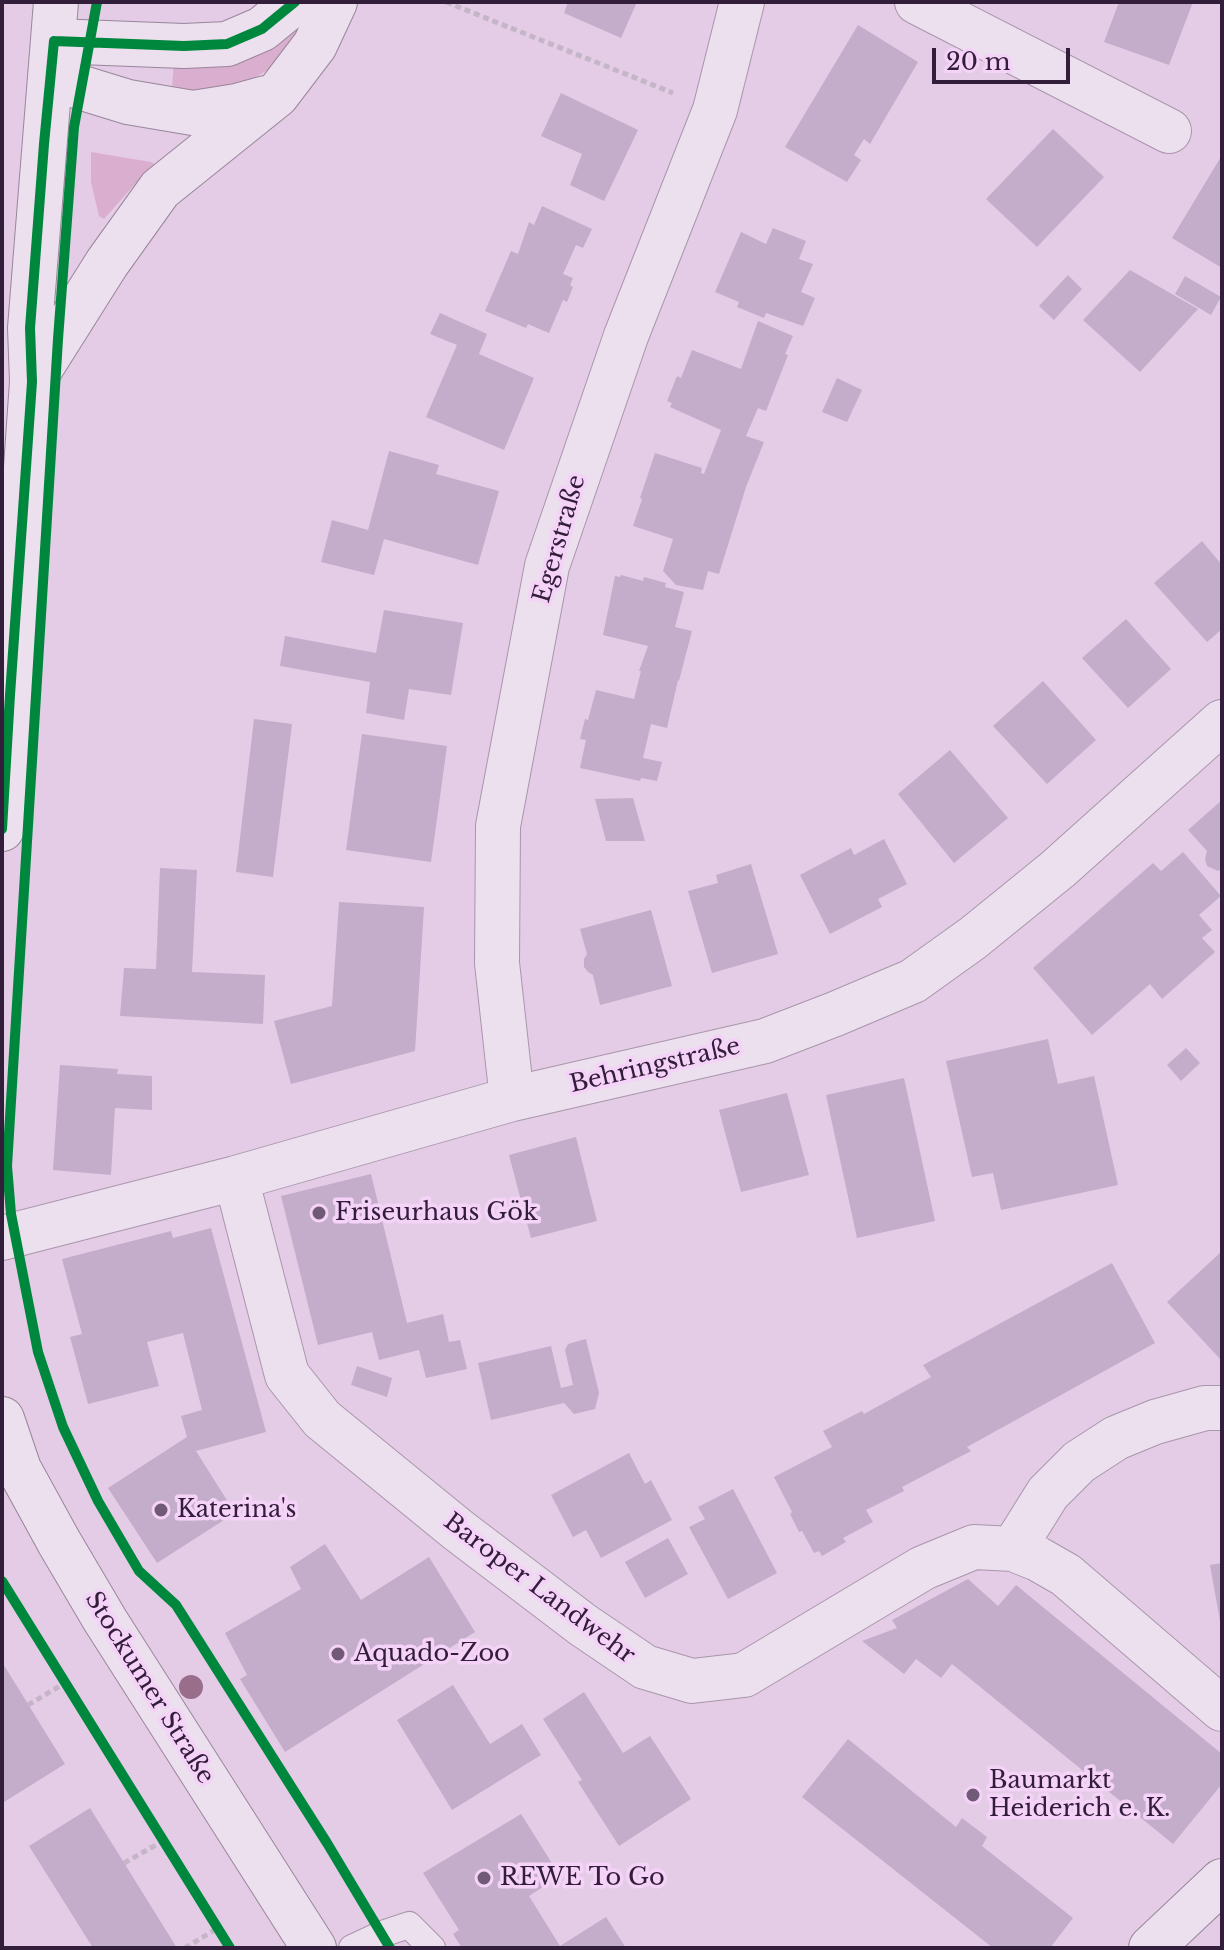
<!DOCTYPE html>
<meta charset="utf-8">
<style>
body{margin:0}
#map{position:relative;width:1224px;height:1950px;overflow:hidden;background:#e4cce6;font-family:"Libre Baskerville",serif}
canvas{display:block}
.frame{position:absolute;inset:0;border:4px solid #321d3b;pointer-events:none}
.scale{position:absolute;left:932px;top:48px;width:138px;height:36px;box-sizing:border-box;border:4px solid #321d3b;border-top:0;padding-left:10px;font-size:24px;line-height:28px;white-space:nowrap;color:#321d3b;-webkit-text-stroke:6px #f5d2f8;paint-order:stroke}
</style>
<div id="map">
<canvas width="1224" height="1950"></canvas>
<div class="frame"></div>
<div class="scale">20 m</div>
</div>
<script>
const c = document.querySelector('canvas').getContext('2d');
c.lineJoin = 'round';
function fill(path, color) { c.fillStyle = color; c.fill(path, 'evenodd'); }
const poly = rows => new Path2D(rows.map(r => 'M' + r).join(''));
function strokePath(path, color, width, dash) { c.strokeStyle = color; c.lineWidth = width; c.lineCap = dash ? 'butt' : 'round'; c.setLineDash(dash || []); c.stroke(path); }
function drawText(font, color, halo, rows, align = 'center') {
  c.font = font + ' "Libre Baskerville",serif'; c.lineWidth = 7; c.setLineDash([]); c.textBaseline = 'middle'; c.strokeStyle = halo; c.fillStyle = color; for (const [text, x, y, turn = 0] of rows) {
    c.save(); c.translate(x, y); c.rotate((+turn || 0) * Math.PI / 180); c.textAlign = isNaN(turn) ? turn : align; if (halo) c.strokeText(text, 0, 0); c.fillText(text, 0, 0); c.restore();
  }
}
const green = poly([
 [299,24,309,30,278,64,254,78,219,88,178,91,172,87,174,63],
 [91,152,151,162,156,165,135,184,104,219,99,216,91,182]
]);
const building = poly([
 [568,2,637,2,621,38,564,13],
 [1119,2,1193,2,1169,65,1104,42],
 [858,25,918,62,870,144,864,139,854,155,861,160,847,182,785,147],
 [561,93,638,130,604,201,570,185,582,154,541,136],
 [1053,129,1104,177,1037,247,986,199],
 [1222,155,1222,268,1172,238],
 [542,206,592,229,583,248,576,245,563,274,573,278,570,285,573,287,567,302,563,300,549,333,528,324,526,328,485,311,511,251,518,254,529,222,534,225],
 [773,228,806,241,799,259,813,264,801,292,815,298,803,326,766,313,764,318,737,307,739,302,715,292,741,232,766,244],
 [1130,270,1198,309,1140,372,1083,320],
 [1068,275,1082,289,1054,320,1039,306],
 [1185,276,1221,297,1211,315,1175,294],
 [440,313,487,334,479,354,534,378,504,450,426,417,457,345,430,334],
 [758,321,793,336,785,354,788,355,766,411,758,408,746,436,764,442,746,487,719,574,708,571,703,590,676,585,663,571,673,539,633,526,642,499,640,498,655,453,702,468,701,473,704,474,721,430,670,407,672,403,667,401,677,376,681,378,692,350,741,369],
 [837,378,862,390,847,422,822,412],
 [389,451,439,465,436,474,499,491,478,565,384,539,374,575,321,562,332,520,368,530],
 [1202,541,1222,565,1222,629,1207,642,1154,583],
 [621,575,643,581,644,577,666,583,665,587,684,592,675,627,692,631,679,681,678,680,667,728,651,724,643,758,662,762,657,781,641,778,640,781,580,768,586,740,580,739,585,719,588,720,596,690,634,699,641,671,639,671,648,646,603,635,615,576,620,577],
 [384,610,463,623,451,695,409,689,404,720,366,713,370,682,280,666,285,636,376,653],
 [1126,619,1171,669,1128,708,1082,658],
 [1043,681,1096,740,1047,784,993,726],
 [254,719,292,724,273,877,236,872],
 [362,734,447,746,431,862,346,850],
 [950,750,1008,818,954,863,898,794],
 [633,798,645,841,606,841,595,799],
 [1222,800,1222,869,1218,871,1207,866,1205,859,1207,851,1188,830],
 [884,839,907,884,878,899,882,907,830,934,800,875,851,848,854,855],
 [1183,852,1221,896,1199,915,1212,930,1202,938,1215,952,1162,999,1150,984,1092,1035,1033,968,1153,863,1161,871],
 [751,864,778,954,712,973,688,891,718,883,716,875],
 [160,868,197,870,192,972,265,975,263,1024,120,1016,124,968,156,969],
 [339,902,424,907,415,1051,291,1084,274,1021,332,1006],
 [651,910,672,986,600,1005,593,975,588,972,584,967,584,959,587,954,580,929],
 [1048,1039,1058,1084,1094,1076,1118,1185,1001,1210,993,1173,972,1177,946,1061],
 [1186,1048,1200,1063,1181,1081,1167,1065],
 [60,1065,118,1069,117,1074,152,1076,152,1110,115,1108,111,1175,53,1170],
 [904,1078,935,1221,857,1238,826,1095],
 [787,1093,809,1175,741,1192,719,1110],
 [576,1137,597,1221,531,1238,509,1155],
 [371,1174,407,1323,443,1314,449,1342,460,1340,467,1369,426,1378,419,1350,379,1360,372,1332,318,1345,281,1196],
 [211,1228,266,1432,196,1451,235,1513,157,1563,108,1488,187,1437,181,1416,202,1410,183,1333,147,1342,159,1386,88,1404,70,1337,82,1334,62,1259,171,1231,173,1238],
 [1222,1251,1222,1361,1167,1302],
 [1112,1263,1155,1343,967,1447,971,1451,902,1487,904,1491,866,1510,873,1522,843,1538,846,1542,822,1556,819,1551,814,1553,802,1531,799,1532,790,1514,792,1512,774,1477,832,1447,823,1431,862,1411,864,1414,931,1377,923,1365],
 [586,1339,599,1393,595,1409,574,1414,564,1403,491,1420,478,1363,551,1346,561,1388,573,1385,565,1350,568,1344],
 [357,1366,392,1378,387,1397,351,1385],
 [629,1453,645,1484,651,1480,672,1520,601,1558,586,1530,573,1537,551,1495],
 [733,1489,777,1573,728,1599,689,1527,705,1519,698,1507],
 [668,1538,688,1574,645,1598,625,1562],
 [325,1544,361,1600,429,1557,475,1632,285,1752,240,1679,247,1675,225,1633,301,1589,290,1567],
 [1222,1563,1222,1621,1220,1621,1210,1565],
 [968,1579,998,1606,1016,1585,1222,1754,1222,1784,1173,1844,952,1664,941,1678,916,1659,904,1674,862,1641,897,1628,892,1620],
 [2,1662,65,1764,4,1802,2,1798],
 [453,1685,490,1744,522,1724,541,1755,452,1810,397,1720],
 [584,1692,623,1753,650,1736,691,1799,619,1846,578,1782,582,1780,543,1719],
 [848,1739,956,1827,962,1818,987,1837,982,1846,1073,1918,1050,1948,993,1948,802,1797],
 [90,1808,149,1903,177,1948,93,1948,29,1846],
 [521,1814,560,1876,529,1896,560,1946,606,1917,626,1948,462,1948,453,1934,459,1930,423,1873]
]);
const path = poly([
 [446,2,673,93],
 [28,1705,65,1683],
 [124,1863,163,1841],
 [185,1948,218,1928]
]);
const lane = poly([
 [352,1948,382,1934,409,1925,432,1948]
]);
const street = poly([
 [917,2,1169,131],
 [512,1099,497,963,498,826,547,566,626,336,715,110,742,2],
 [236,1178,287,1375,322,1419,458,1530,583,1625,645,1667,692,1681,744,1675,923,1568,974,1547,1013,1549,1038,1559,1066,1575,1222,1709],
 [2,1238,236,1178,512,1099,765,1041,835,1014,913,981,973,938,1058,869,1222,722],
 [1013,1549,1048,1493,1079,1462,1116,1438,1155,1422,1205,1408,1222,1408]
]);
const secondary = poly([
 [54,41,184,46,227,44,262,29,295,2],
 [50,78,128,102,193,113,237,106,266,98],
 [32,382,107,263,160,189,277,95,315,45,335,2],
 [2,829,10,695,32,382,30,328,56,2],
 [2,1419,19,1469,59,1542,105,1620,314,1948],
 [1151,1948,1222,1881]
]);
const cycleway = poly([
 [97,2,74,127,58,339,7,1166,11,1214,38,1352,63,1427,98,1501,139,1571,176,1605,327,1843,390,1948],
 [54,41,184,46,227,44,262,29,295,2],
 [2,829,10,695,32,382,30,328,44,144,54,41],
 [2,1581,230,1948]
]);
const trees = [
 [191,1687]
];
const markers = [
 [319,1213,8,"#705a77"],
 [161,1510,8,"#705a77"],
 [338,1654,8,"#705a77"],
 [973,1795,8,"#705a77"],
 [484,1878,8,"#705a77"]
];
const streetNames = [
 ["Egerstraße",560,539,-74],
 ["Behringstraße",655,1066,-13],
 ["Baroper Landwehr",539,1589,37],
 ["Stockumer Straße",149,1688,58]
];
const poiNames = [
 ["Friseurhaus Gök",335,1213],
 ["Katerina's",177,1510],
 ["Aquado-Zoo",354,1654],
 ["Baumarkt",989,1781],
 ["Heiderich e. K.",989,1809],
 ["REWE To Go",500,1878]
];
fill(green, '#daaecf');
fill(building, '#c3adca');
strokePath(lane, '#a896ab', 28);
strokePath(street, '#a896ab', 46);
strokePath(secondary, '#98869b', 46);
strokePath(path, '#c4b5c7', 5, [6, 4]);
strokePath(lane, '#ecdfee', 26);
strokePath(street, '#ecdfee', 44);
strokePath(secondary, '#ecdfee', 44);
strokePath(cycleway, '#00873e', 10);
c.fillStyle = '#986e8b';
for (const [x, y] of trees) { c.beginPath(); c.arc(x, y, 12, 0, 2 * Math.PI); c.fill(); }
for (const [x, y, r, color] of markers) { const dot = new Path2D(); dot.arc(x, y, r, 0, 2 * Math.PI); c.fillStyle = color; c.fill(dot); strokePath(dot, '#f5d2f8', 3); }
drawText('24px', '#321d3b', '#f5d2f8', streetNames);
drawText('24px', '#321d3b', '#f5d2f8', poiNames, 'left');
</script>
